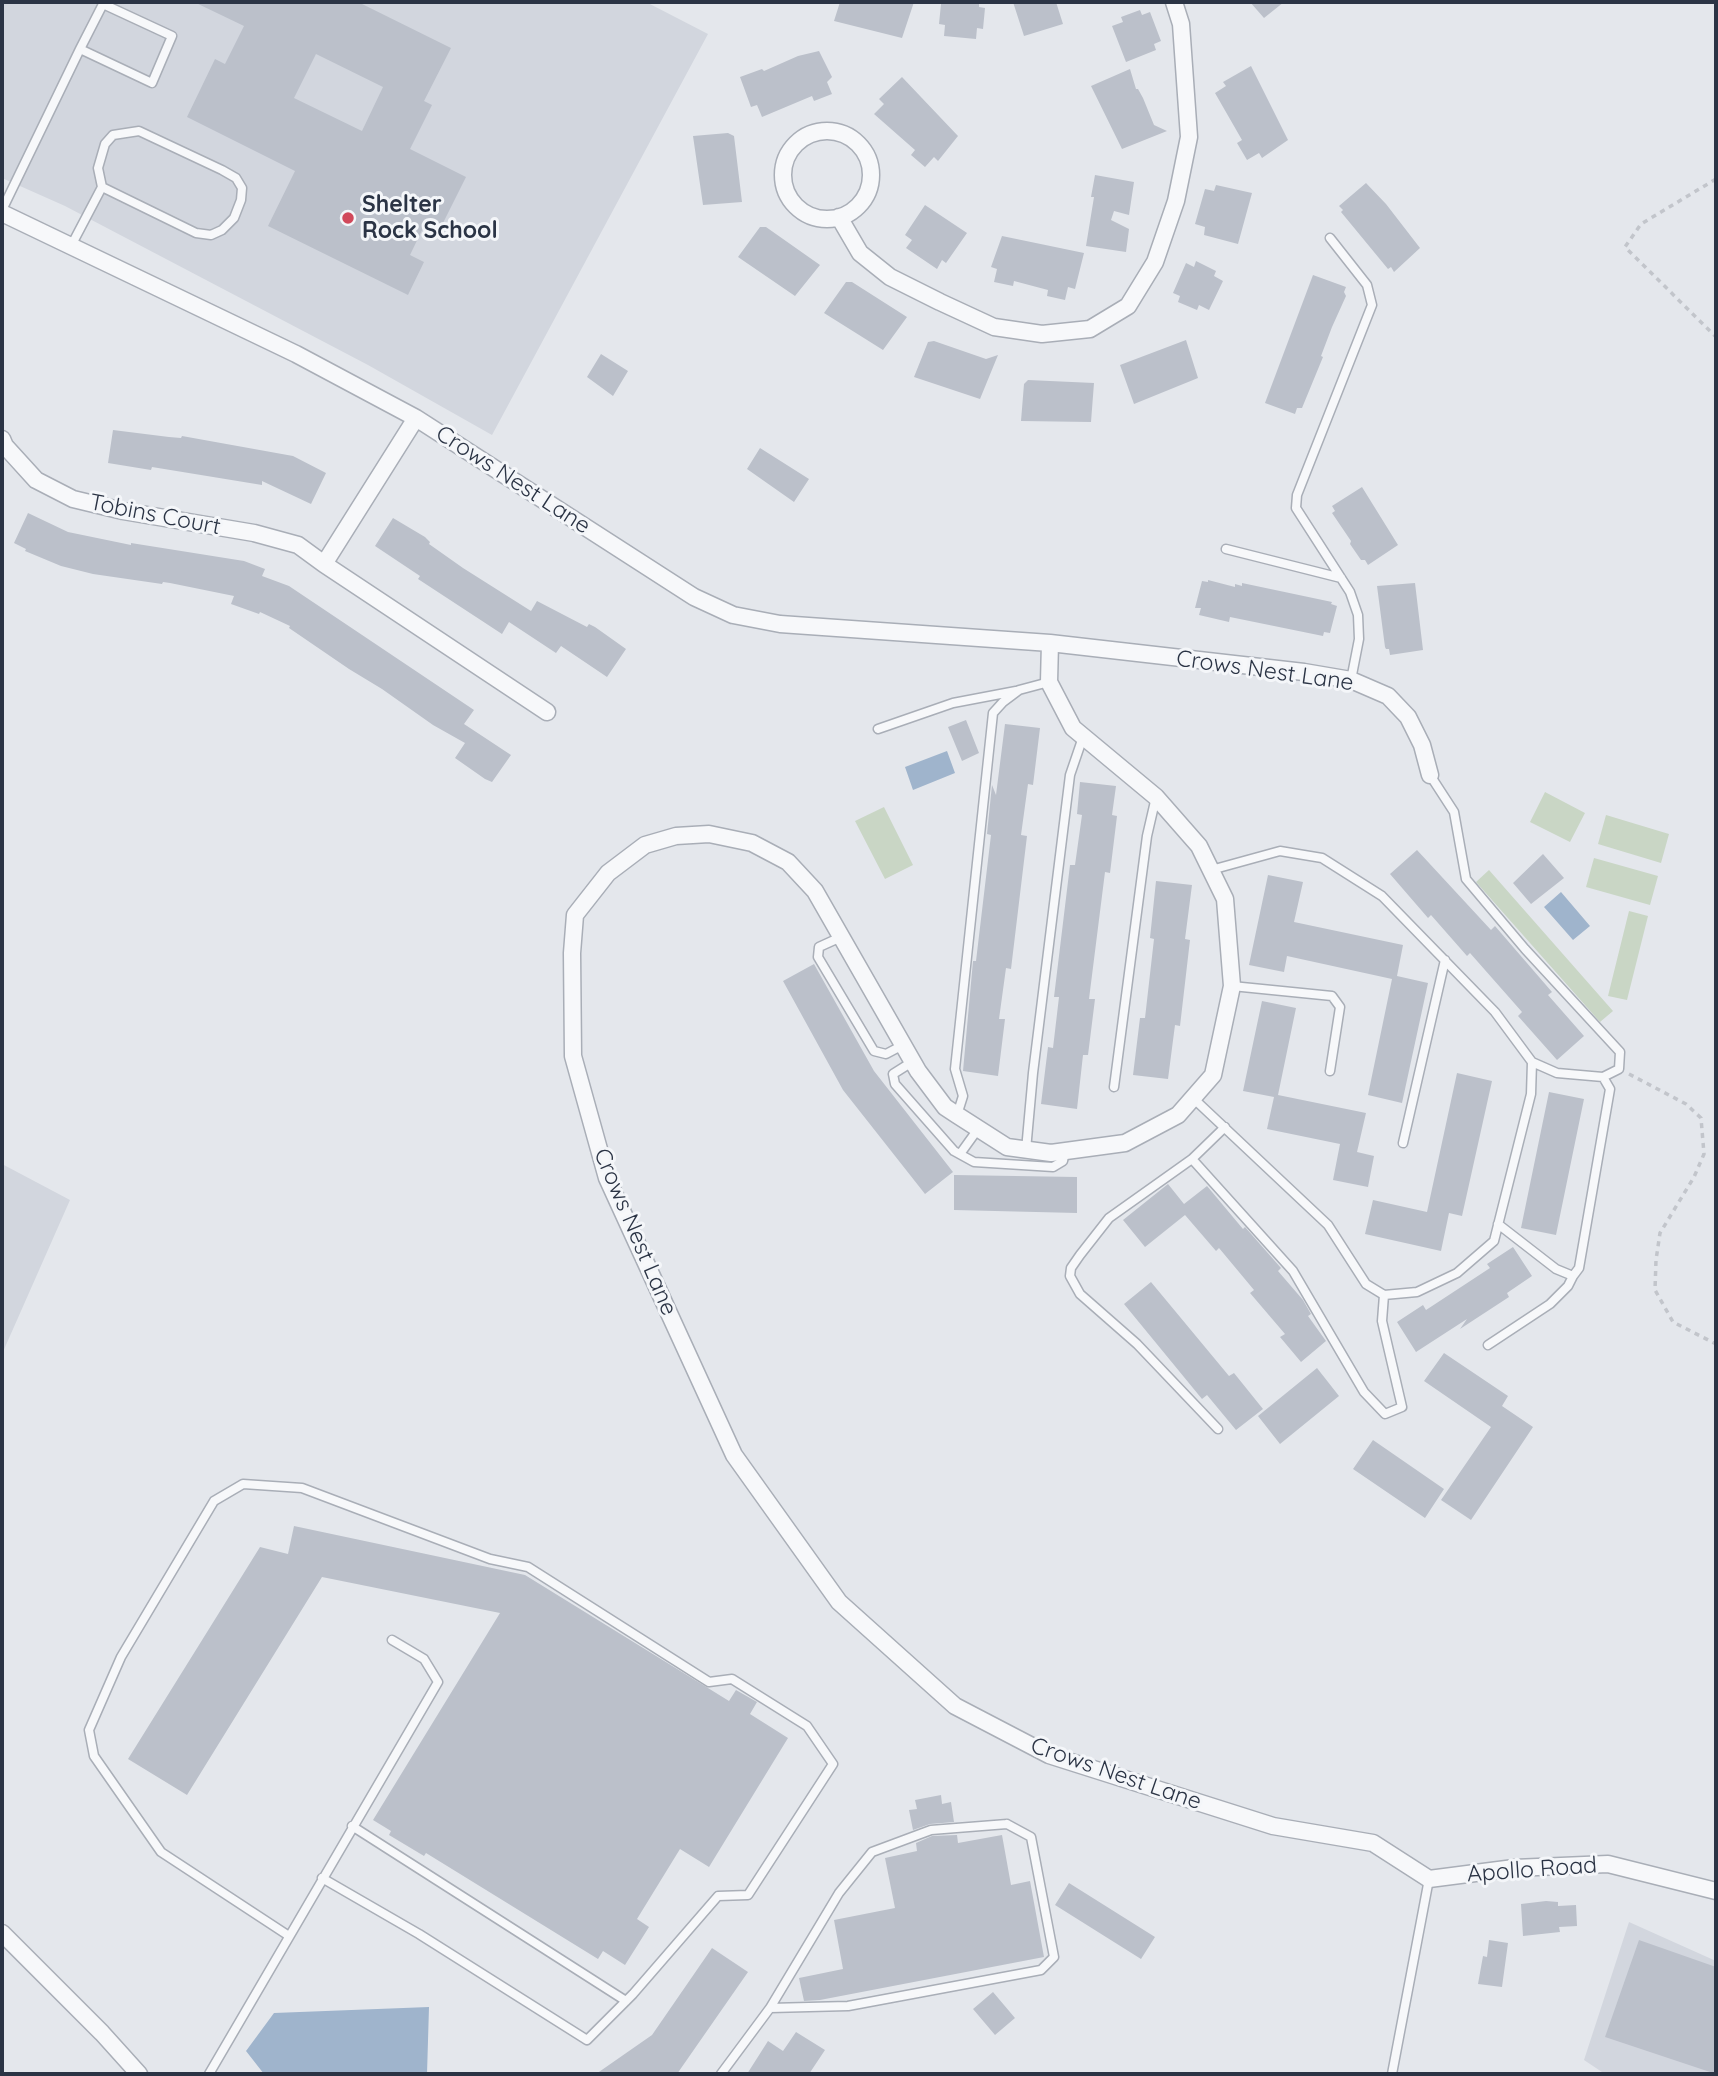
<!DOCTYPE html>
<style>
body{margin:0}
#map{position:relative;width:1718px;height:2076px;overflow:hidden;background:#e4e7ec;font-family:Quicksand,sans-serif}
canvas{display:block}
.frame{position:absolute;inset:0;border:4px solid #2b3445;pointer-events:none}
</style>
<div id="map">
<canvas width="1718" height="2076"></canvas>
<div class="frame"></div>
</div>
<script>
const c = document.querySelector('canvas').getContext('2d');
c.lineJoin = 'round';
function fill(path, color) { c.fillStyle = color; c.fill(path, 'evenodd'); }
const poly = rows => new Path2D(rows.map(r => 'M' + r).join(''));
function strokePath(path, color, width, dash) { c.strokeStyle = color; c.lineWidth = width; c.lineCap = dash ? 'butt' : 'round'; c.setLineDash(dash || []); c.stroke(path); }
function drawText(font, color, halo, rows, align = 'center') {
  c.font = font + ' Quicksand,sans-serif'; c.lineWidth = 6; c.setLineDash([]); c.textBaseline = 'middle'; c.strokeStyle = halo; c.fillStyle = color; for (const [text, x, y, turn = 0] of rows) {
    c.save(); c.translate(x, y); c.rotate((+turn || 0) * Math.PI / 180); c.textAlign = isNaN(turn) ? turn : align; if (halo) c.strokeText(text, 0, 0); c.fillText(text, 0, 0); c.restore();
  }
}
const built = poly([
 [2,2,646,2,708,34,492,435,368,365,65,206,2,178],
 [2,1164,70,1200,2,1354],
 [1629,1922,1716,1961,1716,2074,1605,2074,1584,2060]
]);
const green = poly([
 [1545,792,1585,813,1570,842,1530,822],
 [884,807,913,865,885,879,855,821],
 [1606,815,1669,834,1661,863,1598,844],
 [1594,858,1658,876,1650,905,1586,887],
 [1489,870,1613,1011,1600,1022,1476,882],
 [1629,911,1648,916,1627,1000,1608,996]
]);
const water = poly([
 [947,751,955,773,913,790,905,767],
 [1561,892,1590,926,1573,940,1544,907],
 [429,2007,427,2074,264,2074,246,2051,274,2013]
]);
const building = poly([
 [194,2,358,2,451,48,424,101,432,105,410,149,466,177,438,233,424,226,410,255,424,262,408,295,268,226,295,171,187,117,215,59,225,64,244,26],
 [316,54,383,87,362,131,294,98],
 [840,2,914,2,902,38,834,21],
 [947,2,979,2,979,7,985,8,983,29,977,28,976,39,944,36,945,25,939,24,941,4,946,4],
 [1013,2,1056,2,1063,24,1024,36],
 [1250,2,1284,2,1264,18],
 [1140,10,1142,15,1150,12,1161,41,1154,44,1156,50,1126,62,1112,26,1123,22,1121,17],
 [819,51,832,77,827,82,832,94,814,101,812,96,762,117,757,105,751,107,740,77,762,69,764,71,798,56],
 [1251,66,1288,140,1262,158,1259,153,1247,160,1237,143,1242,140,1215,93,1226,86,1223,82],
 [1130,69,1136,89,1138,89,1143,98,1154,125,1167,131,1122,149,1091,86],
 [902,77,958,136,938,161,934,157,925,167,911,155,915,150,874,114,884,104,879,99],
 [728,133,734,136,742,202,703,205,693,136],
 [1095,175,1134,182,1129,215,1114,211,1111,220,1129,229,1126,252,1086,246,1094,197,1091,197],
 [1366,183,1386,204,1420,248,1394,272,1391,267,1388,269,1341,212,1343,210,1339,206],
 [1216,185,1252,193,1238,244,1204,235,1205,227,1195,224,1205,189,1214,191],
 [925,205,967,233,946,263,942,260,937,269,906,248,912,240,905,235],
 [760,227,766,227,820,265,795,296,738,257],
 [1002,236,1084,253,1075,289,1068,287,1065,300,1047,296,1048,290,1014,281,1013,286,994,282,997,269,991,267],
 [1196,261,1216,271,1214,276,1223,281,1209,310,1199,305,1197,310,1178,302,1180,296,1173,293,1186,263,1194,267],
 [1313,275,1346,287,1344,292,1346,296,1332,327,1321,356,1323,357,1302,408,1297,408,1295,414,1265,403],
 [846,282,852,282,907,317,883,350,824,313],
 [1186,340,1198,378,1134,404,1120,365],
 [934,341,986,359,998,355,980,399,914,377,928,342],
 [601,354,628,371,613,396,587,377],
 [1028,380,1094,383,1091,422,1021,421,1024,384],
 [113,430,169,437,181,438,182,436,293,456,326,473,311,504,262,481,262,485,152,467,151,470,108,463],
 [760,448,809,479,794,502,747,469],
 [1362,487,1398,545,1368,565,1365,560,1361,560,1350,544,1351,541,1332,513,1335,511,1332,506],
 [28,513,68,532,131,545,131,543,244,561,265,569,262,576,289,586,474,710,464,724,511,755,492,782,485,779,455,758,465,743,433,725,382,689,349,669,289,628,290,626,260,612,259,614,231,604,234,596,170,583,163,582,162,584,93,574,61,566,25,551,26,549,14,543],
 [393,518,425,537,430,542,429,544,463,568,531,611,537,601,587,627,589,624,595,627,626,649,607,677,561,646,556,653,509,622,502,634,418,579,420,576,375,546],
 [1208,580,1235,587,1235,584,1242,586,1242,583,1332,602,1331,604,1337,606,1330,633,1324,632,1323,636,1230,617,1229,622,1199,615,1201,608,1195,608,1202,581,1208,582],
 [1415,583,1423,650,1390,655,1389,649,1386,649,1385,647,1377,586],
 [966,720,979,753,962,761,948,727],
 [1005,724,1040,728,1033,785,1028,784,1021,835,1027,836,1011,969,1006,968,999,1019,1005,1019,998,1076,963,1071,973,961,976,961,991,835,987,834,992,785,996,795],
 [1080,782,1116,786,1112,815,1117,816,1110,873,1105,872,1089,999,1095,999,1088,1055,1083,1055,1077,1109,1041,1104,1048,1047,1053,1048,1059,997,1054,997,1070,865,1075,865,1082,815,1077,814],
 [1417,850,1491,930,1495,926,1552,992,1548,995,1584,1036,1557,1060,1518,1016,1522,1012,1470,953,1467,956,1431,915,1428,918,1390,874],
 [1543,854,1564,878,1531,904,1513,883],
 [1268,875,1303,882,1294,922,1403,945,1397,976,1428,983,1402,1103,1368,1095,1392,979,1287,956,1284,972,1249,965],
 [1156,881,1192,885,1185,939,1190,940,1180,1026,1175,1025,1168,1079,1133,1075,1140,1018,1145,1018,1154,939,1150,938],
 [814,964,874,1071,953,1172,925,1194,843,1090,783,981],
 [1262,1001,1296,1008,1278,1095,1366,1113,1357,1152,1374,1156,1368,1187,1333,1180,1340,1144,1267,1129,1274,1097,1243,1091],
 [1457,1073,1492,1081,1462,1216,1449,1213,1441,1251,1365,1234,1373,1200,1427,1212],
 [1549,1092,1584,1099,1556,1235,1521,1228],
 [954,1175,1077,1177,1077,1213,954,1210],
 [1168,1184,1184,1204,1207,1186,1243,1229,1245,1227,1281,1268,1278,1271,1303,1300,1311,1314,1308,1316,1326,1341,1301,1362,1280,1337,1285,1334,1250,1293,1254,1290,1219,1248,1216,1251,1185,1215,1145,1247,1123,1220],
 [1513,1247,1532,1276,1507,1293,1509,1297,1460,1329,1467,1319,1416,1352,1397,1322,1423,1305,1426,1310,1490,1268,1487,1264],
 [1151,1282,1229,1376,1234,1373,1263,1409,1236,1430,1207,1395,1202,1399,1124,1304],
 [1444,1353,1508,1396,1502,1406,1533,1427,1471,1520,1441,1500,1491,1427,1424,1381],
 [1317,1368,1339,1396,1280,1444,1258,1416],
 [1373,1440,1444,1489,1425,1518,1353,1469],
 [294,1526,525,1575,729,1701,736,1690,757,1702,750,1714,788,1738,709,1867,680,1849,637,1919,649,1927,625,1965,603,1951,598,1959,426,1853,424,1856,389,1835,391,1831,373,1820,500,1613,322,1577,187,1795,128,1759,260,1547,288,1554],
 [941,1795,942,1804,951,1802,954,1822,930,1824,913,1830,909,1810,917,1809,915,1800],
 [957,1835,958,1843,1002,1835,1011,1885,1030,1881,1044,1957,820,2000,804,2001,799,1978,843,1969,834,1920,895,1908,885,1858,917,1851,916,1843,932,1836],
 [1069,1883,1155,1937,1141,1959,1055,1905],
 [1546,1901,1558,1902,1558,1906,1576,1905,1577,1926,1559,1927,1560,1932,1523,1936,1521,1904],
 [1489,1940,1508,1943,1502,1987,1478,1984,1483,1956,1487,1957],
 [1639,1940,1716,1967,1716,2074,1605,2037],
 [712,1948,748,1972,677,2074,596,2074,652,2035],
 [993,1992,1015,2018,995,2035,973,2009],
 [796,2032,825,2050,809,2074,747,2074,768,2041,783,2051]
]);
const path = poly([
 [1716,179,1641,224,1625,247,1716,337],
 [1629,1074,1686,1104,1701,1118,1704,1154,1694,1177,1660,1233,1656,1260,1655,1290,1673,1322,1716,1344]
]);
const service = poly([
 [2,210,80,49,103,4,172,36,152,83,80,49],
 [1330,238,1367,285,1372,305,1297,495,1296,508,1350,592,1358,615,1359,639,1351,680],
 [71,246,102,187,98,168,105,144,113,135,139,131,222,170,236,178,242,188,241,200,234,218,222,230,211,235,196,233,102,187],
 [1226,549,1341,578],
 [878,729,953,703,1016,691],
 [1430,775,1454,812,1466,879,1525,949,1620,1052,1619,1069,1603,1077,1557,1073,1532,1062],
 [841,937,819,947,818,957,874,1051,886,1054,903,1045],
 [1232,986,1332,996,1340,1007,1330,1071],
 [912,1062,893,1074,895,1084,954,1151,974,1162,1053,1167,1063,1161,1065,1151],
 [1114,1087,1147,836,1156,797],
 [1193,1098,1328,1225,1366,1284,1384,1295,1417,1292,1457,1273,1494,1241,1531,1094,1532,1062,1495,1012,1382,896,1322,858,1280,851,1211,870],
 [957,1115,963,1096,955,1069,993,713,1003,702,1019,690,1049,682],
 [1225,1127,1192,1159,1293,1271,1364,1392,1385,1414,1402,1407,1382,1321,1384,1295],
 [1403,1143,1445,960],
 [1026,1150,1033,1073,1070,775,1083,737],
 [960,1154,978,1129],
 [1192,1159,1109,1218,1080,1255,1071,1268,1070,1276,1080,1294,1137,1344,1218,1429],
 [1498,1224,1556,1269,1573,1276,1579,1268,1610,1089,1603,1077],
 [1488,1345,1550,1304,1568,1286,1573,1276],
 [1007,1824,1031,1837,1054,1957,1041,1970,848,2006,770,2008,839,1893,872,1852,931,1830,1007,1824],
 [352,1826,626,2001],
 [289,1936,161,1852,94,1756,89,1730,121,1657,214,1501,243,1484,302,1488,490,1559,528,1567,709,1682,732,1679,807,1726,833,1764,748,1895,718,1896,633,1994,587,2040,419,1934,322,1878],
 [209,2074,438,1682,424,1659,392,1640],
 [721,2074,770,2008],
 [1392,2074,1429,1879]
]);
const minor = poly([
 '783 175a44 44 0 1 1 88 0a44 44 0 1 1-88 0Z',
 [2,213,296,354,416,418,694,597,733,615,780,624,1050,643,1304,672,1351,680,1388,696,1408,717,1422,745,1430,775],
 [839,217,860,253,890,277,940,302,994,327,1042,334,1090,329,1128,306,1155,262,1176,201,1189,137,1181,24,1174,2],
 [416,418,324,564,547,712],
 [2,439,5,446,36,480,73,499,123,511,254,533,298,545,324,564],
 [1050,643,1049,682,1073,728,1156,797,1199,846,1225,899,1232,986,1213,1075,1178,1115,1125,1143,1051,1153,1007,1147,957,1115,945,1107,918,1071,815,891,788,862,752,843,709,834,676,836,645,845,608,873,575,915,572,953,573,1056,607,1178,734,1455,839,1602,955,1706,1049,1755,1273,1826,1373,1843,1429,1879,1514,1868,1608,1864,1716,1891],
 [2,1933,102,2033,139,2074]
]);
const markers = [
 [348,218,7,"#d1495b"]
];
const poiNames = [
 ["Shelter",362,205],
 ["Rock School",362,231]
];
const streetNames = [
 ["Crows Nest Lane",513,480,33],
 ["Tobins Court",155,515,11],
 ["Crows Nest Lane",1265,671,8],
 ["Crows Nest Lane",635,1232,67],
 ["Crows Nest Lane",1116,1774,19],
 ["Apollo Road",1532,1870,-4]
];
fill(built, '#d2d6de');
fill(green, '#c9d6c5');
fill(water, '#9fb4cc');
fill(building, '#bbc0ca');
strokePath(service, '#a9aeb7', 11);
strokePath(minor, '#a9aeb7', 19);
strokePath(path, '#c2c5cb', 3.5, [5, 5]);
strokePath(service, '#f7f8fa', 8);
strokePath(minor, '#f7f8fa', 16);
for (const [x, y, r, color] of markers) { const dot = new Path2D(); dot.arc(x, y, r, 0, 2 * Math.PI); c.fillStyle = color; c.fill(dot); strokePath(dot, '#f4f6f9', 2.5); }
drawText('bold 23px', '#2b3445', '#f4f6f9', poiNames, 'left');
drawText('23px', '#2b3445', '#f4f6f9', streetNames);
</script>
